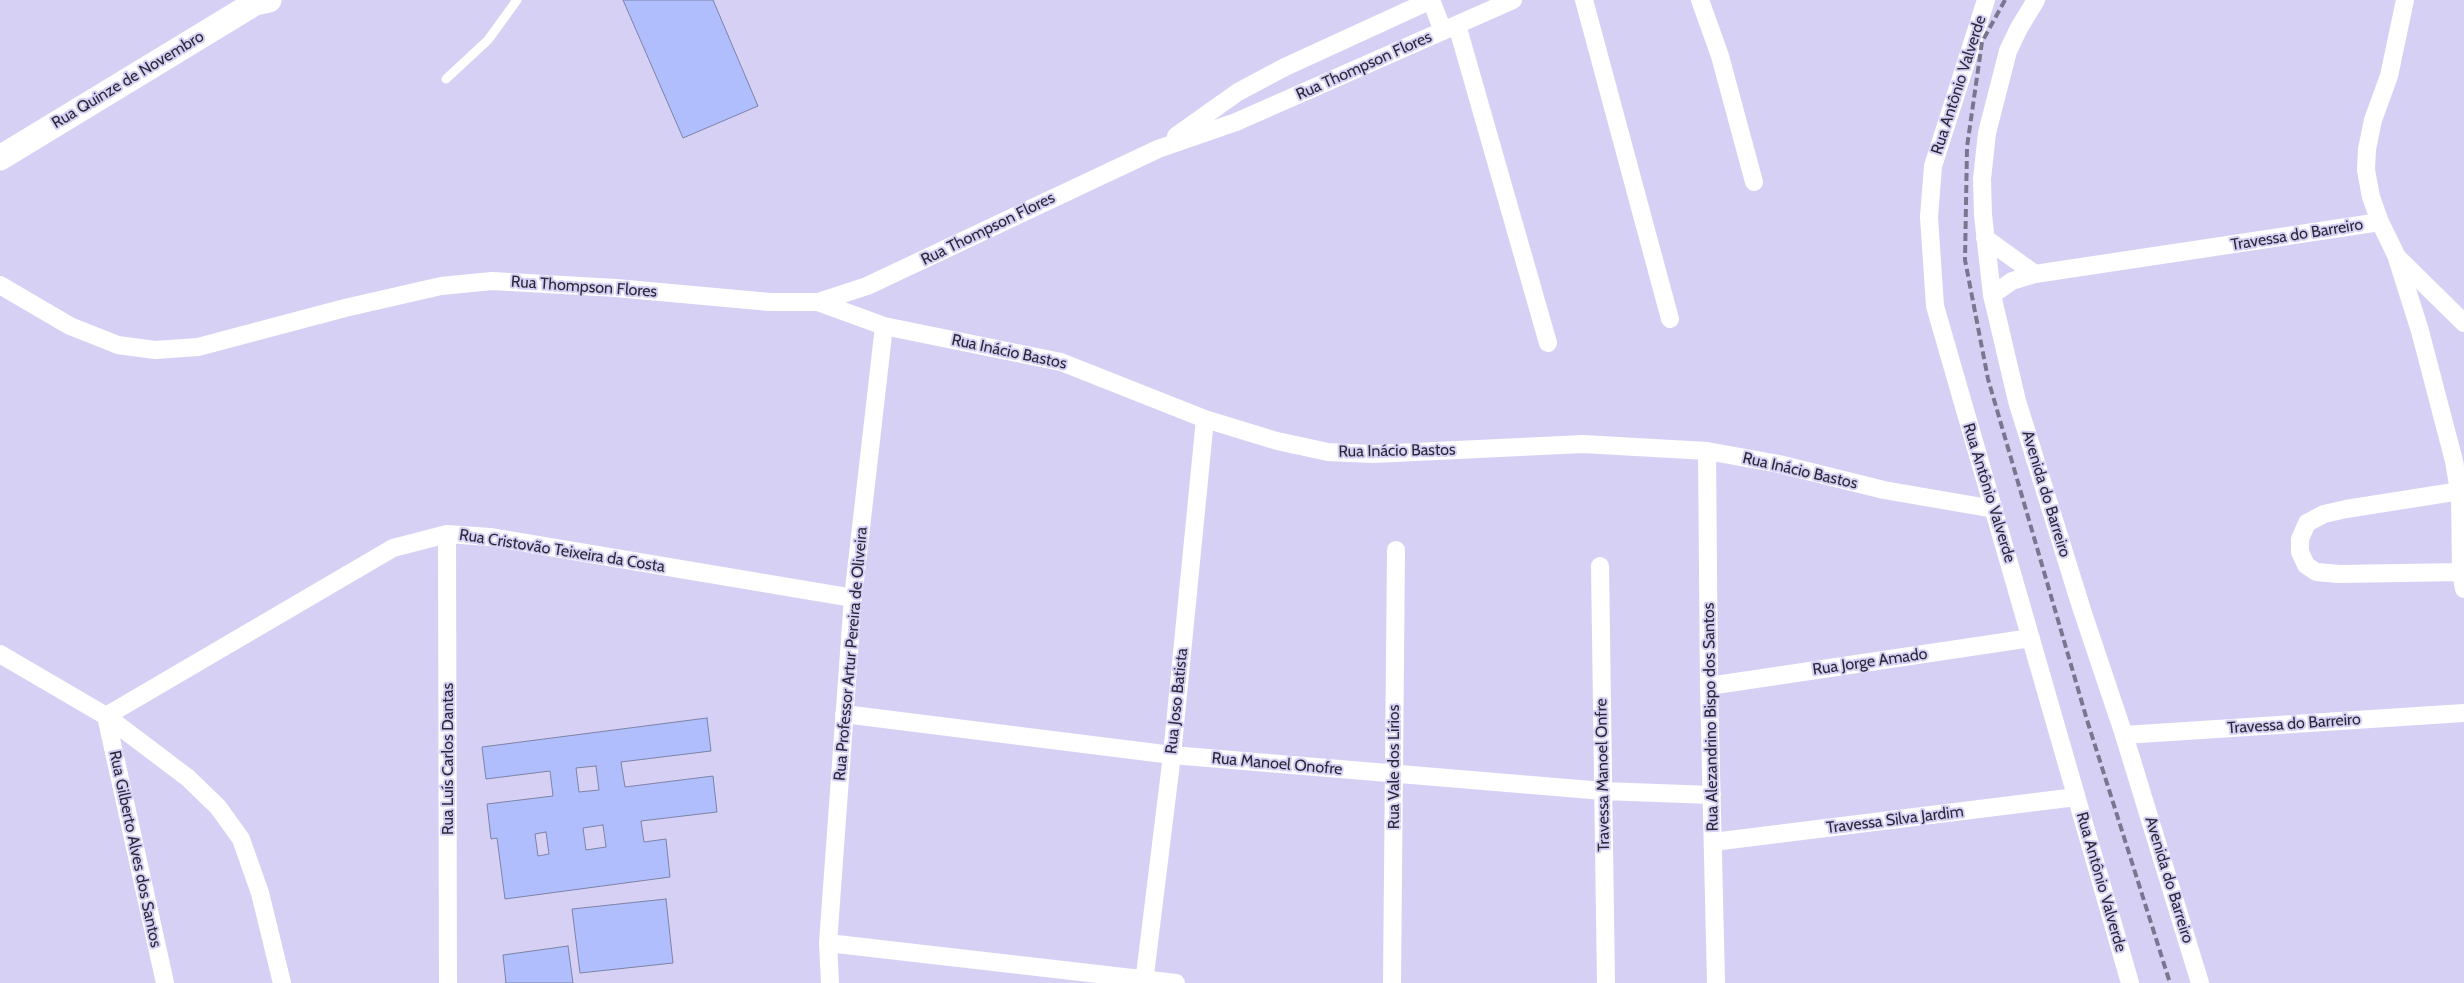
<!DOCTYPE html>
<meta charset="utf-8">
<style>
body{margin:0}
canvas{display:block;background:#d7d0f5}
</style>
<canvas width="2464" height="983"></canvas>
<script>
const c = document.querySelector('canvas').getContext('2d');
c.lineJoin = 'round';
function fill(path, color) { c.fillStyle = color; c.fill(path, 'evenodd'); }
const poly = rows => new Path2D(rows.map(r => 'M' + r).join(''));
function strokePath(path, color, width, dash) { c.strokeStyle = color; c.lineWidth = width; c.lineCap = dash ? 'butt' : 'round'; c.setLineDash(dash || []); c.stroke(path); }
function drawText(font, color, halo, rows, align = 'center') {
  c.font = font + ' Cabin,sans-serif'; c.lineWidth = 4; c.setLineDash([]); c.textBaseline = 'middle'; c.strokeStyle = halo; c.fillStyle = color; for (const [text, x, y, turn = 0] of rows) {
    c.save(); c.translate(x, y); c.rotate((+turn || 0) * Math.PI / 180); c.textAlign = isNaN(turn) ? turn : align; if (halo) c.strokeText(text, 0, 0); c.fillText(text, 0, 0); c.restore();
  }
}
const building = poly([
 [623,0,713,0,758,106,683,138,623,0],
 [707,718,711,751,621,762,625,787,713,776,717,812,641,821,644,842,666,839,670,877,505,899,497,838,491,839,487,804,553,796,550,771,486,779,482,747,707,718],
 [596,766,599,790,579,792,576,768,596,766],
 [603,825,606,847,586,850,583,828,603,825],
 [546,832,549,854,538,856,535,834,546,832],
 [666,899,673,963,580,973,572,909,666,899],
 [568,946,573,983,506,983,503,955,568,946]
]);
const lane = poly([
 [446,79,488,40,517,0]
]);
const street = poly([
 [1431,0,1443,31],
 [1584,0,1670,319],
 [1700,0,1720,56,1754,182],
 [1986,0,1933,166,1929,217,1935,306,2130,983],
 [2036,0,2019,28,2008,51,1987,133,1982,179,1983,215,1992,295,2017,401,2082,610,2124,735,2200,983],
 [2405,0,2389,76,2373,120,2367,149,2366,170,2371,197,2380,222,2397,257,2464,323],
 [1457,25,1548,343],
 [1176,136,1238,92,1285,67,1431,0],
 [1985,238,2035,274],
 [2397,258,2420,331,2454,461,2460,497,2461,572,2464,589],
 [0,285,70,326,118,345,155,350,198,347,345,308,441,286,492,281,616,288,770,302,818,302,867,286,1158,149,1236,122,1513,0],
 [1992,295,2012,281,2035,274,2380,222],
 [818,302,884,326,1061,362,1205,419,1277,441,1328,452,1373,454,1583,444,1707,451,1779,464,1884,490,1994,509],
 [1707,451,1709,686,1716,983],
 [2460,491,2346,509,2324,514,2307,523,2300,539,2300,552,2306,565,2316,572,2340,574,2461,572],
 [447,534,448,983],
 [1600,566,1606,983],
 [0,654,106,716,188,778,218,807,241,839,260,893,282,983],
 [1709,686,2031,638],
 [844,714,1172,755,1603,791,1712,795],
 [106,716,393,548,447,534,490,537,853,598],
 [106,716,165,983],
 [2124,735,2464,713],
 [1713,842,2076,797],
 [828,943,1176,983],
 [830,983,828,943,853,598,884,326],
 [1144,983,1172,755,1205,419],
 [1392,983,1396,550]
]);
const secondary = poly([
 [0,158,255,3,269,0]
]);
const rail = poly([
 [2005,0,1982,42,1967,147,1965,260,1988,379,2087,720,2170,983]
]);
const streetNames = [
 ["Rua Thompson Flores",1364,66,-24],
 ["Rua Quinze de Novembro",128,80,-31],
 ["Rua Antônio Valverde",1959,85,-72],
 ["Rua Thompson Flores",988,229,-26],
 ["Travessa do Barreiro",2297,235,-9],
 ["Rua Thompson Flores",584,287,4],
 ["Rua Inácio Bastos",1009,352,12],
 ["Rua Inácio Bastos",1397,451,-1],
 ["Rua Inácio Bastos",1800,471,13],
 ["Rua Antônio Valverde",1989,493,73],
 ["Avenida do Barreiro",2046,494,73],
 ["Rua Cristovão Teixeira da Costa",562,551,9],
 ["Rua Professor Artur Pereira de Oliveira",851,654,-85],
 ["Rua Jorge Amado",1870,662,-8],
 ["Rua Joso Batista",1177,701,-84],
 ["Rua Alezandrino Bispo dos Santos",1711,717,-91],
 ["Travessa do Barreiro",2294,724,-4],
 ["Rua Luís Carlos Dantas",448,759,-90],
 ["Rua Manoel Onofre",1277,764,5],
 ["Rua Vale dos Lírios",1394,767,-90],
 ["Travessa Manoel Onfre",1603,775,-91],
 ["Travessa Silva Jardim",1895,820,-7],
 ["Rua Gilberto Alves dos Santos",135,849,78],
 ["Avenida do Barreiro",2169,880,73],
 ["Rua Antônio Valverde",2101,882,74]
];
fill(building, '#b0befd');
strokePath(building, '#7c83a5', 1);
strokePath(lane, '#fff', 9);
strokePath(street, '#fff', 18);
strokePath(secondary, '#fff', 25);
strokePath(rail, '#7b768f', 4, [8, 4]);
drawText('16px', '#2c2937', '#d7d0f5', streetNames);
</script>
